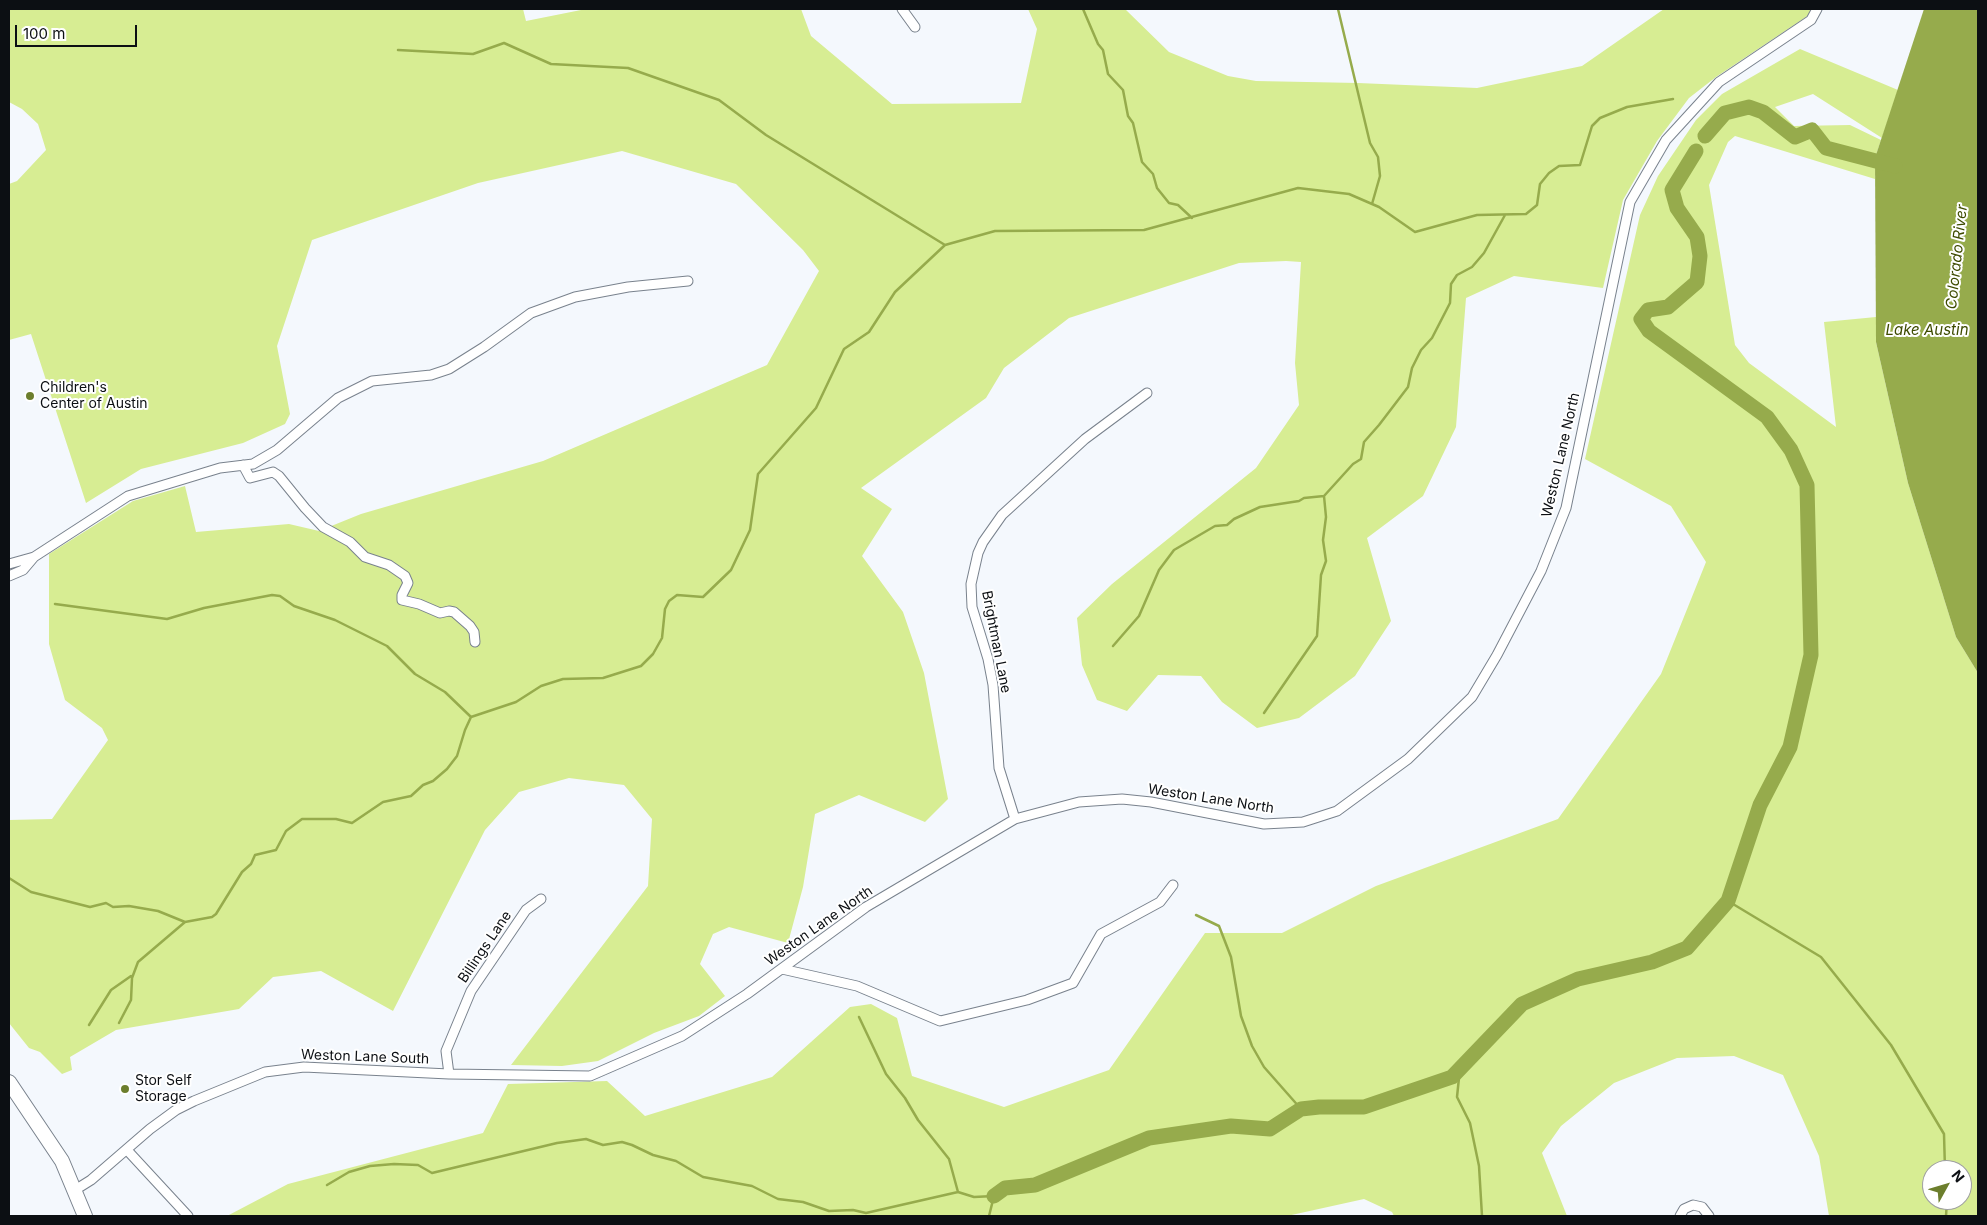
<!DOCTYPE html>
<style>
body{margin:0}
#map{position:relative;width:1987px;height:1225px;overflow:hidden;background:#f4f8fd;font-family:Inter,sans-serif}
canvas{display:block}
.frame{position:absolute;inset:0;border:10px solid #0c0f13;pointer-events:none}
.north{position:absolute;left:1922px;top:1160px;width:50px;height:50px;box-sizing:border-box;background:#fff;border:1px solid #9e9fa1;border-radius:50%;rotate:51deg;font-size:14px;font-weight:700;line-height:20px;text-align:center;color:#0c0f13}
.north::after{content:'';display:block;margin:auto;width:18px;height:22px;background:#6c7e2d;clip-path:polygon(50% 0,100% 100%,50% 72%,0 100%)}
.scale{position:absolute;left:15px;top:25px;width:122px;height:22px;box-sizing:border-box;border:2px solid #0c0f13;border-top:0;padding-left:6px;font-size:15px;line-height:18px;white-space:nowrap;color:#0c0f13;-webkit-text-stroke:4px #fff;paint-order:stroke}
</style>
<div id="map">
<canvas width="1987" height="1225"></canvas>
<div class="frame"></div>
<div class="north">N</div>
<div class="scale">100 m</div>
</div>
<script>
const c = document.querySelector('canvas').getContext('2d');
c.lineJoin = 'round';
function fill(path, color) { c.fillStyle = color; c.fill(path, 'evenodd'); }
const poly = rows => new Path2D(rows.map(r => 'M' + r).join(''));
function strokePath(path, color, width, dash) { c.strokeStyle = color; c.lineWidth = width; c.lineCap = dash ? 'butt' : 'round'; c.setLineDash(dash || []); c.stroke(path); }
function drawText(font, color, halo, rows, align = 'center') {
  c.font = font + ' Inter,sans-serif'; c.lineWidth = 4; c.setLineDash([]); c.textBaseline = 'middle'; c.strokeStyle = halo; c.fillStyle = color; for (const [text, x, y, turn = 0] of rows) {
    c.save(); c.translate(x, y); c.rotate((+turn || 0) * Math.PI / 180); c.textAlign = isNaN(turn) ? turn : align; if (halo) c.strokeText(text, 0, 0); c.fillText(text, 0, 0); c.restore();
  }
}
const green = poly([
 [9,9,523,9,526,21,586,9,801,9,811,36,892,104,1021,103,1037,29,1028,9,1125,9,1169,52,1228,76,1256,81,1358,83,1477,88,1582,66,1664,9,1812,9,1809,15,1716,77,1689,98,1657,141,1623,200,1603,288,1514,276,1466,298,1456,427,1423,496,1367,538,1391,621,1355,676,1299,718,1257,728,1222,702,1201,676,1158,675,1127,711,1097,700,1082,665,1077,618,1112,584,1256,468,1299,405,1295,363,1301,262,1286,261,1239,263,1069,318,1004,368,986,398,861,488,892,509,862,556,903,612,924,673,948,799,925,822,859,795,815,814,803,887,788,943,729,927,713,934,700,964,725,996,699,1016,654,1033,598,1061,562,1066,511,1065,648,886,652,819,624,785,569,778,519,792,485,830,393,1011,321,971,273,977,239,1009,116,1030,70,1057,72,1070,62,1074,40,1052,29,1048,9,1023,9,820,52,819,108,740,102,728,65,700,49,644,49,554,133,501,185,486,196,532,289,524,319,531,361,514,543,461,767,365,819,271,803,250,736,184,622,151,478,183,312,240,277,346,290,414,285,424,243,443,141,469,86,503,31,334,9,340,9,184,17,181,46,150,38,124,22,109,9,102],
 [1800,49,1898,90,1882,138,1813,94,1775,107,1794,126,1850,125,1881,140,1875,158,1875,179,1735,136,1728,142,1709,185,1735,345,1749,363,1836,427,1824,322,1876,317,1876,342,1908,483,1956,637,1978,673,1978,1216,1829,1216,1819,1156,1783,1075,1734,1056,1677,1058,1614,1083,1561,1126,1542,1153,1567,1216,1394,1216,1392,1212,1364,1199,1287,1216,227,1216,288,1184,483,1133,508,1084,607,1081,645,1116,772,1077,850,1007,871,1004,897,1018,912,1076,1004,1107,1109,1070,1205,933,1282,933,1376,886,1558,819,1661,674,1706,562,1671,506,1585,459,1640,215,1658,176,1696,120,1722,94],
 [1932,1170,1962,1170,1962,1200,1932,1200]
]);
const water = poly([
 [1924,9,1978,9,1978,673,1956,637,1908,483,1876,342,1875,158]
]);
const stream = poly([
 [1083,9,1098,44,1103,50,1108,74,1123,90,1128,116,1133,123,1142,162,1153,174,1157,188,1169,203,1178,205,1192,218],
 [1338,9,1370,143,1378,157,1380,176,1372,204],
 [398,50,473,54,504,43,551,64,628,68,719,100,766,135,945,245,995,231,1144,230,1298,188,1349,194,1379,207,1415,232,1477,215,1526,214,1537,205,1540,184,1549,173,1559,166,1580,165,1592,126,1600,118,1627,107,1673,99],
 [55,604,167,619,204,608,272,595,280,596,294,606,335,620,387,646,415,674,445,692,471,717,516,702,541,686,563,679,603,678,641,666,653,654,662,638,665,609,669,601,677,595,703,597,731,570,750,530,758,474,816,408,844,349,869,332,895,292,945,245],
 [1113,646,1139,616,1159,570,1174,550,1215,526,1227,525,1234,519,1260,507,1299,501,1304,498,1324,496],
 [1264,713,1317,636,1321,575,1326,561,1323,540,1326,517,1324,496,1353,464,1361,459,1364,442,1379,425,1408,387,1412,368,1421,350,1432,338,1450,303,1451,284,1457,275,1472,267,1484,253,1505,215],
 [9,878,31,892,90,907,106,903,113,907,129,906,158,911,185,922,212,917,216,914,242,872,251,864,255,855,276,850,286,831,302,819,336,819,352,823,383,802,411,796,423,785,433,781,447,769,457,756,465,730,471,717],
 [1728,901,1821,957,1891,1045,1944,1134,1945,1170],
 [1196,915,1219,926,1231,957,1241,1016,1252,1046,1264,1067,1301,1109],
 [859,1017,886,1074,905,1098,918,1120,949,1159,958,1192],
 [119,1023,131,1000,132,978,138,962,185,922],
 [89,1025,111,990,131,976],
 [1460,1068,1457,1097,1470,1123,1479,1166,1482,1216],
 [327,1185,349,1172,370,1166,394,1164,418,1165,432,1173,557,1143,586,1139,603,1145,622,1142,632,1145,653,1155,676,1161,703,1177,752,1186,778,1199,803,1202,829,1211,853,1210,866,1213,958,1192,974,1197,994,1196,989,1216],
 [1946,1216,1947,1200]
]);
const river = poly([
 [1705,136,1725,113,1749,107,1763,112,1795,137,1812,130,1826,148,1895,166],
 [994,1196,1005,1188,1035,1185,1149,1138,1231,1126,1270,1129,1301,1109,1319,1107,1364,1107,1452,1077,1522,1004,1578,979,1652,962,1687,948,1728,901,1760,805,1790,747,1811,655,1807,485,1791,450,1767,417,1649,331,1641,319,1648,310,1668,307,1697,282,1700,256,1697,237,1677,208,1672,190,1696,151]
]);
const street = poly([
 [902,9,915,27],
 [243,465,250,478,273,472,279,476,305,508,323,527,350,542,365,557,389,565,405,576,408,583,402,595,402,600,419,604,440,613,449,611,454,612,470,626,474,632,475,642],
 [9,564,34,557],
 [9,576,23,570,34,557,128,496,220,468,253,464,277,450,338,398,372,381,431,375,449,369,484,347,531,313,575,297,628,287,688,281],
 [1015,819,999,768,993,685,988,659,972,607,971,584,978,553,983,542,1002,515,1085,439,1147,393],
 [782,969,857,986,940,1021,1027,1000,1073,983,1101,934,1160,902,1173,885],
 [449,1074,446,1051,471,991,526,910,541,899],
 [127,1150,188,1216],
 [75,1190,91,1180,150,1129,176,1110,194,1101,265,1072,304,1067,449,1074,590,1076,682,1036,747,994,866,907,1015,819,1079,802,1122,799,1151,802,1264,824,1303,822,1337,811,1408,759,1472,697,1497,655,1541,571,1566,508,1630,202,1666,140,1719,82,1811,20,1817,9],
 [1680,1216,1684,1209,1693,1205,1702,1207,1709,1216]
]);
const primary = poly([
 [9,1082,62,1161,85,1216]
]);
const markers = [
 [30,396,5,"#6c7e2d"],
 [125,1089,5,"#6c7e2d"]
];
const poiNames = [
 ["Children's",40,388],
 ["Center of Austin",40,404],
 ["Stor Self",135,1081],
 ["Storage",135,1097]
];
const streetNames = [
 ["Weston Lane North",1561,455,-77],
 ["Brightman Lane",996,642,79],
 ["Weston Lane North",1211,799,9],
 ["Weston Lane North",819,926,-35],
 ["Billings Lane",485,947,-56],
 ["Weston Lane South",365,1057,2]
];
const waterNames = [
 ["Colorado River",1957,257,-84],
 ["Lake Austin",1927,330]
];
fill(green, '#d7ed93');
fill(water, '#96ab4c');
strokePath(stream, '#96ab4c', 2.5);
strokePath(river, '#96ab4c', 15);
strokePath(street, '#79828d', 11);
strokePath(primary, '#79828d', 16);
strokePath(street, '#fff', 9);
strokePath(primary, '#fff', 14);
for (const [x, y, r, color] of markers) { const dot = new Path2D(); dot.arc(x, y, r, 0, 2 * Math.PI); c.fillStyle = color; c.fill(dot); strokePath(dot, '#fff', 2); }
drawText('14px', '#0c0f13', '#fff', poiNames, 'left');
drawText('14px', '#0c0f13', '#fff', streetNames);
drawText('italic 15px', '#3e4b00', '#fff', waterNames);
</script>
